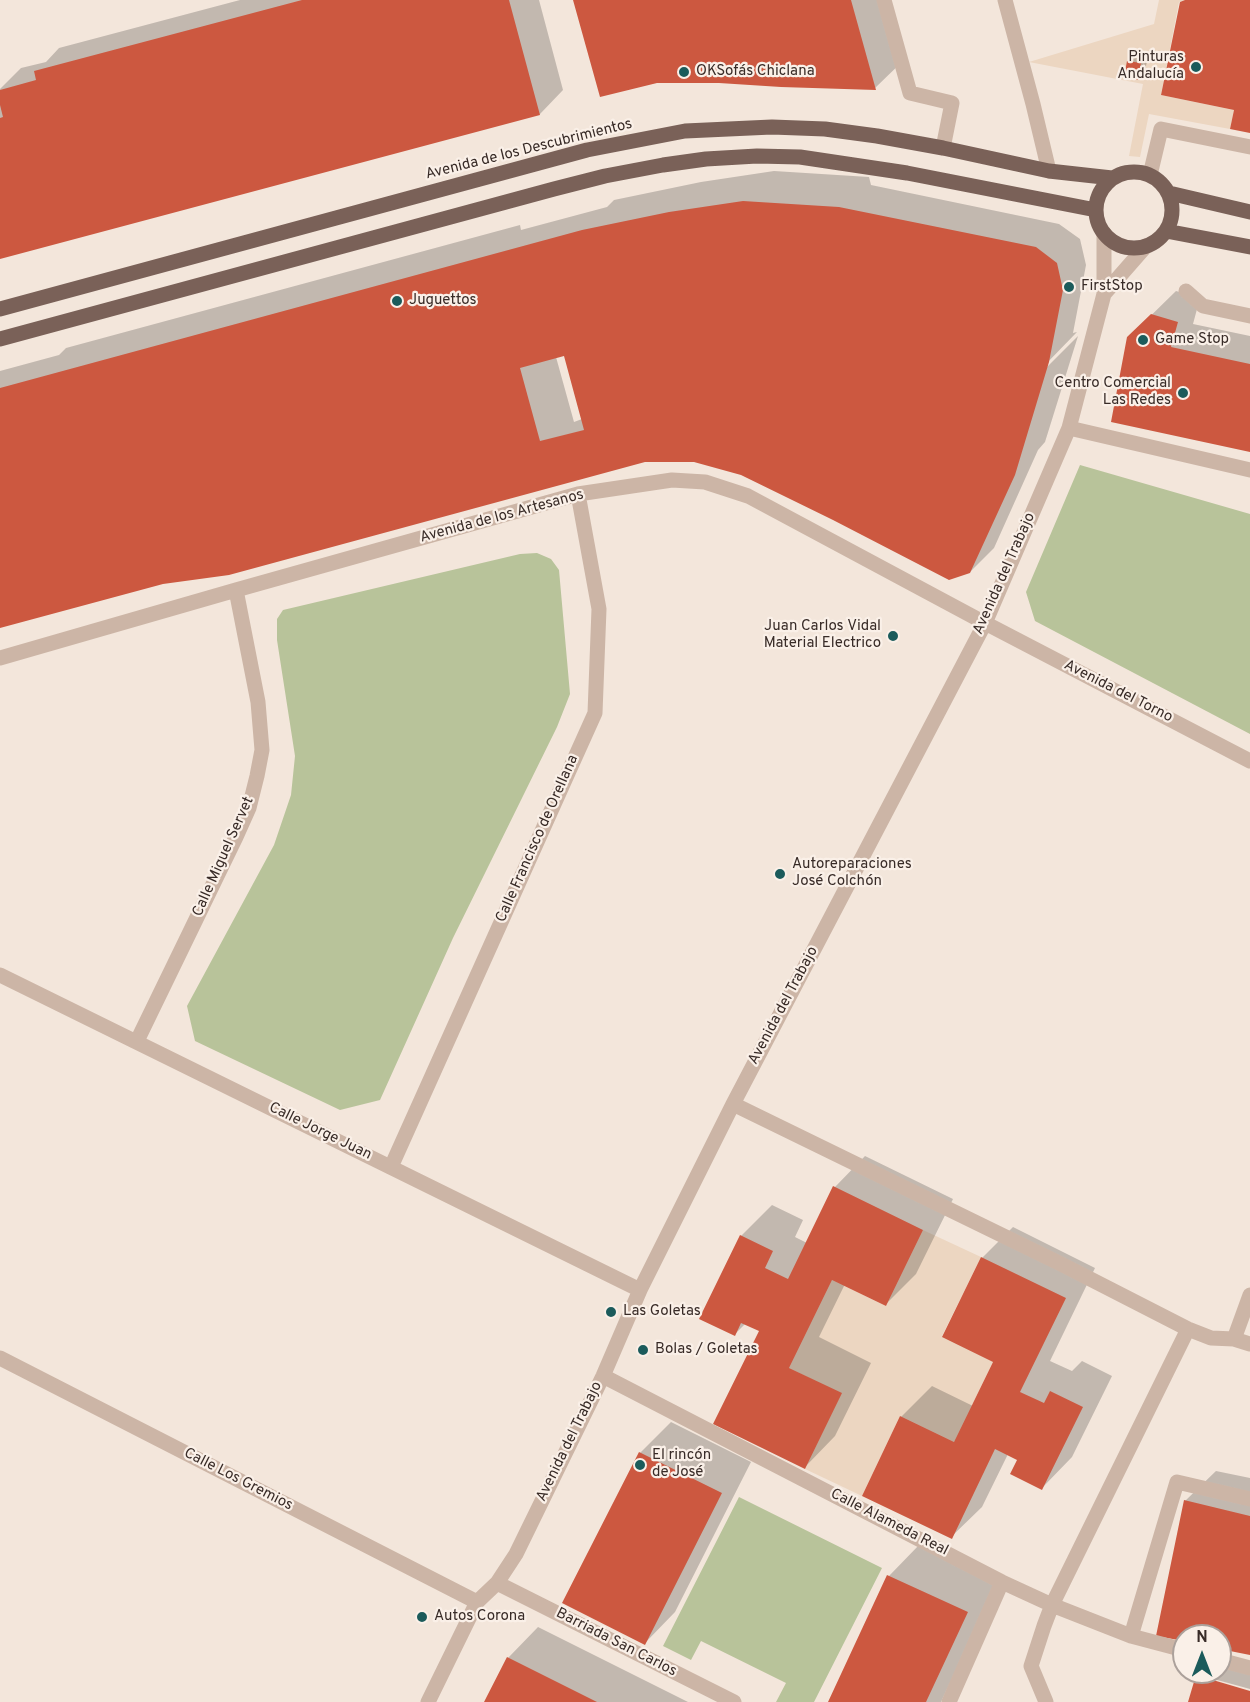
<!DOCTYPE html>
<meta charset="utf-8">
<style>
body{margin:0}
#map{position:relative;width:1250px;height:1702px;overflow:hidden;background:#f3e6db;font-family:Overpass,sans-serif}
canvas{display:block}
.north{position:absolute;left:1172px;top:1624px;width:60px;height:60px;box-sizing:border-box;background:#faf0e8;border:2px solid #aca19b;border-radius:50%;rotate:0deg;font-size:16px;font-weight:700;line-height:24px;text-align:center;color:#382b27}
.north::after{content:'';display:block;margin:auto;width:21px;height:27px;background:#1b5b5b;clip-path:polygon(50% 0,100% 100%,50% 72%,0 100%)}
</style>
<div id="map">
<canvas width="1250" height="1702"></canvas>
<div class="north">N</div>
</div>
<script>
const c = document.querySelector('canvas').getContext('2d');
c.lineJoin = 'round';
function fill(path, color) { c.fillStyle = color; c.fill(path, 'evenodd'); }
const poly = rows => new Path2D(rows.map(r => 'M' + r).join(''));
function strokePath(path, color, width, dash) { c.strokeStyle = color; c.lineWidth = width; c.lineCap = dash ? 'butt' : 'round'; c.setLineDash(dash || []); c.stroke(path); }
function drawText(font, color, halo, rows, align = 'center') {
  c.font = font + ' Overpass,sans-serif'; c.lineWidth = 4.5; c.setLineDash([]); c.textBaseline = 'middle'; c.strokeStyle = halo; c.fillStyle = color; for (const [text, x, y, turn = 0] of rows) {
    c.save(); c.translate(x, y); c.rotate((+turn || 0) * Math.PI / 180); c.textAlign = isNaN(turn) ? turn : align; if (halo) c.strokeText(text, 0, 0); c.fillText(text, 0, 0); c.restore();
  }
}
const green = poly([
 [1080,465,1250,514,1250,734,1035,621,1026,592],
 [537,553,551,559,559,570,570,694,557,727,453,938,380,1100,340,1110,195,1041,187,1006,274,845,291,795,295,756,277,640,277,619,283,610,520,554],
 [739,1497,882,1568,814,1702,776,1702,786,1683,701,1641,691,1660,663,1646]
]);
const plaza = poly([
 [1159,0,1185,0,1179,2,1161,95,1234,110,1230,129,1149,114,1140,157,1129,156,1143,84,1029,62,1154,24],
 [923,1230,981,1257,942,1336,993,1362,954,1442,900,1416,862,1496,805,1469,841,1394,789,1368,832,1280,886,1306]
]);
const shadow = poly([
 [240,0,539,0,563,90,540,114,0,258,0,89,21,68,46,62,59,48],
 [575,0,890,0,906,58,875,88],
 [1136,54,1148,56,1145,71,1137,78,1128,62],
 [774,171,869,177,871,185,1059,224,1080,239,1086,265,1073,333,1077,332,1043,367,1045,369,1078,336,1045,442,1038,450,994,548,970,572,741,473,694,461,645,460,162,583,0,626,0,371,59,355,66,348,520,225,521,230,607,207,614,200,701,182],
 [565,354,582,419,574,422,556,357],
 [1176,291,1200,298,1193,324,1250,336,1250,450,1128,338],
 [865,1156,953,1199,916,1274,886,1304,845,1284,819,1337,871,1363,835,1436,805,1467,761,1331,746,1323,735,1334,741,1236,772,1205,803,1220,795,1237,807,1243,835,1187],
 [1013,1227,1095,1268,1050,1361,1072,1371,1082,1361,1112,1376,1072,1457,1042,1488,1019,1459,1008,1454,982,1507,951,1537,901,1417,932,1386,973,1406,995,1361,982,1258],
 [671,1422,751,1462,675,1612,645,1643,564,1603,640,1453],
 [1216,1471,1250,1478,1250,1653,1220,1647,1220,1636,1184,1636,1184,1640,1158,1634,1185,1501],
 [919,1545,998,1581,941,1702,829,1702,889,1576],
 [538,1627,688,1702,486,1702,508,1658],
 [1220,1653,1250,1661,1250,1689,1210,1678,1210,1681,1250,1692,1250,1702,1190,1702,1197,1676,1201,1672,1220,1672]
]);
const building = poly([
 [302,0,509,0,540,115,0,259,0,118,3,117,0,105,0,90,36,80,34,71],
 [573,0,851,0,876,90,781,87,719,83,657,83,600,97],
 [1185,0,1250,0,1250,133,1230,129,1234,110,1161,95,1180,2],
 [1127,61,1141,63,1138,80,1124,77],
 [743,201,839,207,1036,247,1057,263,1063,290,1049,362,1015,475,970,573,949,580,833,520,741,475,694,462,645,462,229,575,163,584,0,628,0,388,582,230,669,212],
 [564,356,584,430,540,441,520,368],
 [1151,314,1178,322,1171,347,1250,364,1250,452,1111,422,1127,337],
 [833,1186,923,1230,886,1306,832,1280,789,1368,842,1393,805,1469,713,1424,759,1331,741,1323,735,1336,699,1319,740,1235,773,1251,765,1268,788,1279],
 [981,1257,1066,1298,1020,1392,1044,1403,1050,1391,1083,1407,1042,1490,1010,1474,1017,1460,995,1449,952,1539,862,1496,900,1416,954,1442,993,1362,942,1337],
 [639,1452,722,1493,645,1645,562,1603],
 [1184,1500,1250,1516,1250,1655,1220,1649,1220,1636,1184,1636,1184,1641,1156,1636],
 [887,1575,968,1612,926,1702,828,1702],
 [507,1657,597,1702,484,1702],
 [1196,1675,1250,1691,1250,1702,1188,1702]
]);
const minor = poly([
 [884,0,910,93,952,103,943,148],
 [1005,0,1033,104,1049,171],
 [1150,175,1161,129,1250,147],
 [1186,291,1203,306,1250,316],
 [1104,294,1146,246],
 [1069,428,1250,470],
 [0,658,236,590,578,494,672,480,705,482,748,496,985,623,1250,761],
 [0,975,640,1290],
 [137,1041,236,837,249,808,257,776,262,750,258,702,236,590],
 [733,1104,1061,1264,1188,1329,1211,1338,1234,1339,1250,1344],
 [391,1167,595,713,599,609,578,494],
 [1234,1339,1250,1295],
 [0,1358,477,1602],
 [603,1376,1002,1582,1052,1605,1131,1636,1184,1650],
 [497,1583,734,1702],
 [1131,1636,1177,1482,1250,1499],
 [1220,1660,1250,1668],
 [428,1702,477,1602,497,1583,516,1554,603,1376,640,1290,733,1104,985,623,1069,428,1104,294,1104,233],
 [949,1702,1002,1582],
 [1046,1702,1031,1666,1044,1626,1052,1605,1188,1329]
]);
const major = poly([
 '1096 210a38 38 0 1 1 76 0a38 38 0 1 1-76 0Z',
 [1169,193,1250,212],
 [1166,231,1250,247],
 [0,309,587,150,685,131,772,127,825,129,877,136,943,148,1049,171,1112,178],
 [0,339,554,189,605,176,663,165,706,159,757,156,800,157,907,173,1096,210]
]);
const markers = [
 [1196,67,6,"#1b5b5b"],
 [684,72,6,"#1b5b5b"],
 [1069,287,6,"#1b5b5b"],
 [397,301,6,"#1b5b5b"],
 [1143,340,6,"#1b5b5b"],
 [1183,393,6,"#1b5b5b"],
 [893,636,6,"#1b5b5b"],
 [780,874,6,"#1b5b5b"],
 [611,1312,6,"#1b5b5b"],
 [643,1350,6,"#1b5b5b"],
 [640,1465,6,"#1b5b5b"],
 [422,1617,6,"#1b5b5b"]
];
const poiNames = [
 ["Pinturas",1184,58,"right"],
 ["Andalucía",1184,75,"right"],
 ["OKSofás Chiclana",696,72],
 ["FirstStop",1081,287],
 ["Juguettos",409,301],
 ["Game Stop",1155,340],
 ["Centro Comercial",1171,384,"right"],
 ["Las Redes",1171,401,"right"],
 ["Juan Carlos Vidal",881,627,"right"],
 ["Material Electrico",881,644,"right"],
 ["Autoreparaciones",792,865],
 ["José Colchón",792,882],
 ["Las Goletas",623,1312],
 ["Bolas / Goletas",655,1350],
 ["El rincón",652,1456],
 ["de José",652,1473],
 ["Autos Corona",434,1617]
];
const streetNames = [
 ["Avenida de los Descubrimientos",529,150,-14],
 ["Avenida de los Artesanos",502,517,-15],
 ["Avenida del Trabajo",1005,574,-66],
 ["Avenida del Torno",1118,692,27],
 ["Calle Francisco de Orellana",538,839,-66],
 ["Calle Miguel Servet",224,857,-66],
 ["Avenida del Trabajo",784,1006,-62],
 ["Calle Jorge Juan",320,1132,26],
 ["Avenida del Trabajo",570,1442,-64],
 ["Calle Los Gremios",238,1480,27],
 ["Calle Alameda Real",889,1523,27],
 ["Barriada San Carlos",616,1643,27]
];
fill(green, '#b8c39a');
fill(plaza, '#ecd6c1');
fill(shadow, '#0003');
fill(building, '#cc5840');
strokePath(minor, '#ccb5a6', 15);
strokePath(major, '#7a6158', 15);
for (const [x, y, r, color] of markers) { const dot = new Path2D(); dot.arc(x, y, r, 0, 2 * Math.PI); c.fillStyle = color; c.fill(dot); strokePath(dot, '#faf0e8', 2); }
drawText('15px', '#382b27', '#faf0e8', poiNames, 'left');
drawText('15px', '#382b27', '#faf0e8', streetNames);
</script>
